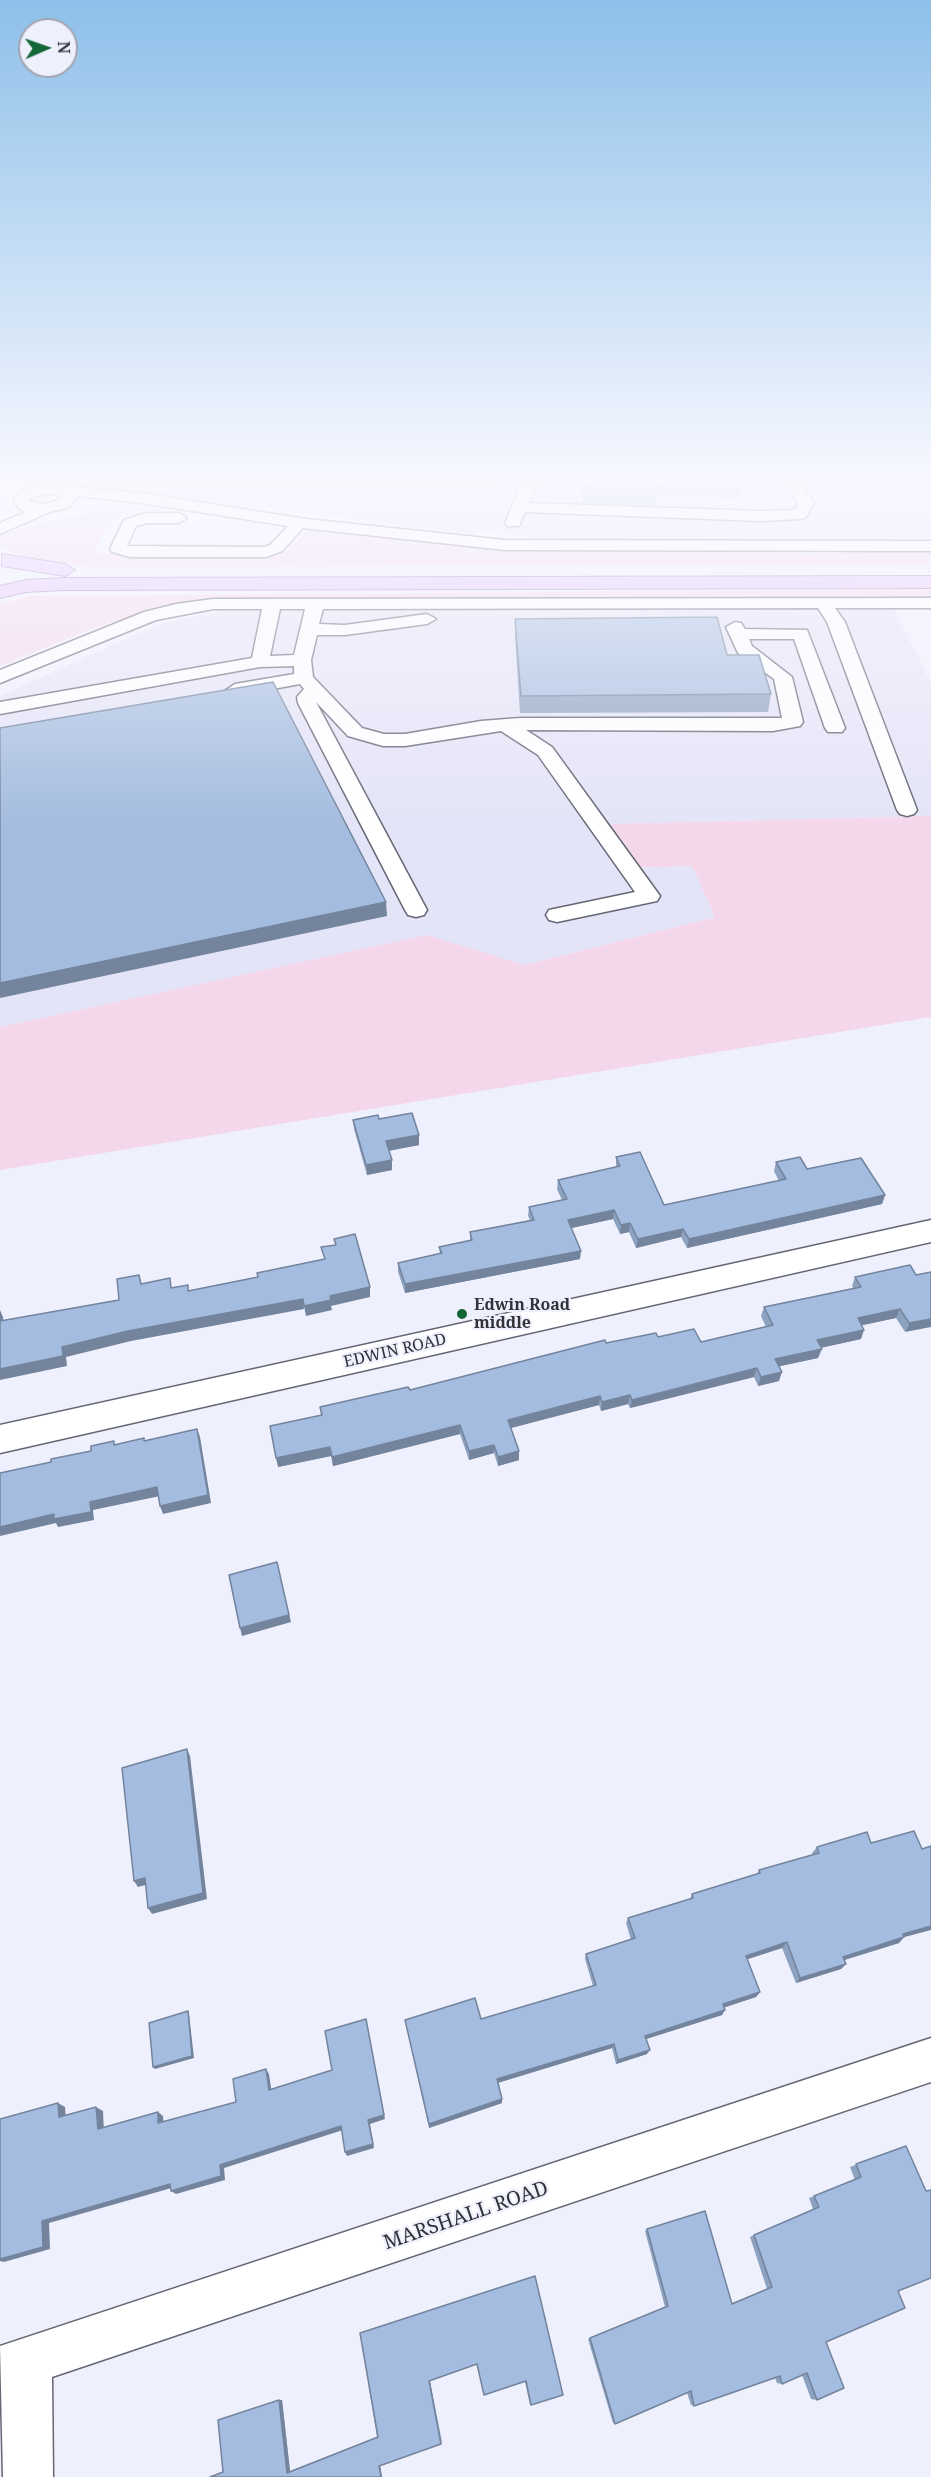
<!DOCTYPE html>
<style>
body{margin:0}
#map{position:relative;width:931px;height:2477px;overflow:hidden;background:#eff0fe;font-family:"Noto Serif",serif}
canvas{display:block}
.north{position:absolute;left:18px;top:18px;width:60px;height:60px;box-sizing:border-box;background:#eff0fe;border:2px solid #a3a4af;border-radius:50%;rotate:88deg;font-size:16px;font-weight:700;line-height:24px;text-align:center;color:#323238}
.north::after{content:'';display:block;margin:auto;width:21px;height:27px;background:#166737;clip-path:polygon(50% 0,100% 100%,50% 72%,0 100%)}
</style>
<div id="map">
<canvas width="931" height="2477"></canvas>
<div class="north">N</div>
</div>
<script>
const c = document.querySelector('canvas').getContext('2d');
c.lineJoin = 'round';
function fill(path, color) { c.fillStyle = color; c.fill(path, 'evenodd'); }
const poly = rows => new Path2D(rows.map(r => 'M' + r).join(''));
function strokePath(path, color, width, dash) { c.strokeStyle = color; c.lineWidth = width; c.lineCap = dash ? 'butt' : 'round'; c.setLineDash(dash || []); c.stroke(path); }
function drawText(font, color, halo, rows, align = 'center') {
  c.font = font + ' "Noto Serif",serif'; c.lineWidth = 4.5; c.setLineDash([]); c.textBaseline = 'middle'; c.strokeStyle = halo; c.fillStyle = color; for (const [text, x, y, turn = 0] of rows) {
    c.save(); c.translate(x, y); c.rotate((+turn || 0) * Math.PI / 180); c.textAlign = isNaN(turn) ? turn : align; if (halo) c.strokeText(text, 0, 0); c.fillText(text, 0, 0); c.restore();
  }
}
const built = poly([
 [502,481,931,481,931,538,530,538,497,530],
 [894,609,931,683,931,816,612,824,629,868,692,866,715,917,525,965,427,936,0,1027,0,696,164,622,229,610]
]);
const green = poly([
 [41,481,502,481,497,530,469,533],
 [141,507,159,511,141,511,116,519,102,533,95,553,264,555,285,552,309,529,478,548,810,554,931,550,931,565,91,567,38,562,0,548,1,534,81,514],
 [931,589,931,599,208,600,159,607,89,630,0,666,0,604,30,596],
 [931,816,931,1017,0,1170,0,1027,427,935,525,965,715,917,692,866,629,868,611,824]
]);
const minor = poly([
 [523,481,542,481,535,487,528,503,761,511,795,510,798,503,785,481,799,481,814,503,806,517,800,519,761,521,525,512,519,526,507,526,505,523,523,481],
 [45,484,148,494,306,519,505,540,931,541,931,551,505,550,303,528,282,551,266,557,130,557,112,552,110,549,124,520,146,513,179,513,187,518,179,523,147,523,136,526,127,546,264,547,270,545,288,526,148,504,77,496,70,507,50,512,0,534,0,523,26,512,21,510,13,501,22,491,45,484],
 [45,494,58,494,61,499,45,504,29,501,32,497,45,494],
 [931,598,931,608,835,608,845,622,917,810,914,814,907,816,900,814,897,810,827,622,818,608,323,609,319,624,345,625,427,614,436,619,427,624,345,635,317,635,311,660,313,677,362,728,384,734,405,734,481,721,520,718,782,718,774,679,738,653,726,627,735,622,741,623,745,629,807,630,845,728,842,732,828,732,825,728,794,639,749,639,752,646,792,677,803,722,800,726,773,731,526,730,552,747,660,896,657,901,557,922,549,920,546,915,549,910,635,892,538,755,501,731,405,746,383,746,348,736,316,702,427,910,424,915,416,917,408,915,405,910,298,703,297,697,304,689,300,684,235,696,226,690,235,684,294,674,294,666,260,667,0,714,0,702,252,658,262,609,213,609,156,620,0,683,0,670,144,612,176,604,213,599,931,598],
 [280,609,305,609,294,655,270,656,280,609],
 [931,1220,931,1242,0,1453,0,1425,931,1220],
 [931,2038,931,2082,52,2377,53,2477,3,2477,0,2346,931,2038]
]);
const major = poly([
 [2,554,65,564,75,570,65,576,2,566,2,554],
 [931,576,931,588,64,590,26,592,0,598,0,586,26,580,64,578,931,576]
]);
const wall = poly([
 [581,481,743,481,744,482,741,498,657,496,656,505,583,503],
 [515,619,727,655,771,694,768,712,520,713,515,635],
 [379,1119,419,1145,389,1151,392,1160,392,1170,367,1175,354,1129,353,1120],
 [616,1157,664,1205,779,1181,774,1171,776,1162,807,1169,885,1195,882,1204,687,1248,681,1237,636,1248,629,1232,620,1234,613,1219,571,1228,580,1259,405,1293,398,1272,398,1263,440,1254,439,1247,470,1240,470,1232,530,1220,528,1216,529,1207,562,1200,557,1189,558,1180,616,1167],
 [931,1272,905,1332,896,1318,862,1325,861,1339,821,1348,818,1358,779,1366,779,1381,758,1386,754,1377,630,1408,628,1404,601,1411,599,1405,511,1428,519,1460,498,1466,494,1453,469,1460,460,1434,333,1466,331,1456,278,1467,321,1415,320,1407,410,1390,606,1343,658,1337,701,1342,766,1327,761,1316,764,1307,853,1288,852,1286,855,1277,916,1275],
 [817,1847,904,1937,899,1943,844,1960,846,1964,841,1969,796,1983,782,1948,747,1959,760,1992,756,1997,724,2007,725,2010,722,2015,646,2039,647,2054,616,2064,612,2048,498,2083,502,2103,429,2128,405,2020,481,2019,593,1986,585,1959,586,1954,631,1940,626,1923,628,1918,690,1899,692,1894,757,1874,759,1870,813,1855,812,1853],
 [906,2146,898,2291,826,2342,817,2400,811,2399,802,2375,782,2384,777,2383,775,2378,694,2406,691,2405,687,2393,615,2424,613,2423,588,2339,665,2307,645,2231,647,2229,732,2303,767,2289,750,2237,813,2209,809,2198,855,2180,850,2167],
 [535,2276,531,2405,530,2405,525,2382,477,2364,430,2381,442,2442,380,2466,382,2477,209,2477,223,2472,282,2400,290,2471,377,2437,360,2333]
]);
const shadedWall = poly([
 [386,902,387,916,0,998,0,983],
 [419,1135,419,1145,387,1151,386,1141],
 [392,1160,392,1170,367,1175,366,1165],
 [885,1195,882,1204,687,1248,689,1239],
 [614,1210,613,1219,567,1229,568,1220],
 [630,1223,629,1232,620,1234,621,1225],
 [683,1229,681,1237,636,1248,638,1239],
 [581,1251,580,1259,405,1293,405,1284],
 [370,1287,370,1297,331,1306,332,1310,306,1316,304,1306,330,1296],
 [303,1299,304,1309,131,1341,66,1357,67,1366,0,1380,0,1369,62,1347,128,1331],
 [900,1309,896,1318,854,1327,858,1318],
 [0,1310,3,1317,4,1331,0,1322],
 [931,1319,931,1327,905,1332,909,1323],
 [864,1330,861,1339,814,1349,817,1340],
 [822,1349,818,1358,772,1368,775,1359],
 [757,1368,754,1377,630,1408,632,1400],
 [782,1372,779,1381,758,1386,761,1377],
 [630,1395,628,1404,601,1411,602,1402],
 [600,1396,599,1405,507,1429,508,1420],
 [460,1425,460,1434,333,1466,332,1457],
 [197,1429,200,1437,211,1503,163,1514,160,1506],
 [494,1445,494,1453,469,1460,469,1451],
 [330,1447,331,1456,278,1467,276,1458],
 [519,1451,519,1460,498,1466,498,1457],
 [157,1487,160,1496,93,1510,94,1520,58,1527,56,1523,0,1536,0,1527,90,1502],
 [277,1562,291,1622,242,1636,240,1628],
 [187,1749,190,1756,207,1899,152,1914,148,1908],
 [145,1878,149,1884,138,1887,134,1881],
 [931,1926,931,1930,897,1939,903,1934],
 [904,1937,899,1943,838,1962,843,1957],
 [787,1942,782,1948,742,1961,746,1956],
 [846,1964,841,1969,796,1983,800,1978],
 [760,1992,756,1997,720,2009,723,2004],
 [725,2010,722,2015,643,2040,645,2036],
 [188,2011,189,2014,194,2058,155,2069,153,2067],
 [366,2019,385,2119,370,2124,374,2148,347,2156,345,2152,368,2120],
 [614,2044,612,2048,497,2083,497,2079],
 [650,2050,647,2054,616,2064,618,2060],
 [266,2069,269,2074,272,2095,269,2090],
 [502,2099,502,2103,429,2128,429,2124],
 [58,2103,65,2107,66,2121,59,2117],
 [96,2107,103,2111,104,2133,98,2129],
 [158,2112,163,2116,164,2127,158,2123],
 [341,2126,343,2130,224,2168,225,2180,176,2194,171,2191,220,2165],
 [170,2184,175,2187,49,2223,50,2249,4,2262,0,2261,0,2259,42,2221],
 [429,2381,430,2381,441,2444],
 [279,2400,282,2400,290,2471,287,2473],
 [380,2464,382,2477,381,2477,379,2466]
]);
const building = poly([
 [584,481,657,481,657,489,584,487,584,481],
 [660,481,743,481,744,482,660,481],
 [717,617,727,655,759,655,771,694,521,696,515,619,717,617],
 [273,682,386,902,0,983,0,728,273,682],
 [412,1113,419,1135,386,1141,392,1160,366,1165,353,1120,378,1115,379,1119,412,1113],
 [640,1152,664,1205,786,1179,776,1162,800,1157,807,1169,861,1158,885,1195,689,1239,683,1229,638,1239,630,1223,621,1225,614,1210,568,1220,581,1251,405,1284,398,1263,442,1253,439,1247,472,1240,470,1232,534,1220,529,1207,567,1199,558,1180,620,1166,616,1157,640,1152],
 [355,1234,370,1287,330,1296,331,1300,304,1306,303,1299,128,1331,62,1347,63,1356,0,1369,0,1321,119,1300,117,1279,139,1275,141,1284,170,1278,171,1288,188,1285,188,1291,258,1277,257,1273,325,1259,321,1247,336,1245,334,1239,355,1234],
 [910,1265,916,1275,931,1272,931,1319,909,1323,900,1309,858,1318,864,1330,817,1340,822,1349,775,1359,782,1372,761,1377,757,1368,632,1400,630,1395,602,1402,600,1396,508,1420,519,1451,498,1457,494,1445,469,1451,460,1425,332,1457,330,1447,276,1458,270,1426,322,1415,320,1407,408,1387,410,1390,605,1340,606,1343,656,1333,658,1337,694,1329,701,1342,773,1325,764,1307,861,1287,855,1277,910,1265],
 [197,1429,208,1495,160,1506,157,1487,90,1502,91,1512,54,1519,54,1514,0,1527,0,1473,51,1462,51,1459,91,1451,91,1446,114,1441,114,1445,144,1438,144,1441,197,1429],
 [277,1562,289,1615,240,1628,229,1575,277,1562],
 [187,1749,203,1893,148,1908,145,1878,134,1881,122,1768,187,1749],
 [914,1831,922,1849,931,1846,931,1926,903,1934,904,1937,843,1957,846,1964,800,1978,787,1942,746,1956,760,1992,723,2004,725,2010,645,2036,650,2050,618,2060,614,2044,497,2079,502,2099,429,2124,405,2020,475,1998,481,2019,596,1985,586,1954,635,1938,628,1918,693,1898,692,1894,760,1873,759,1870,819,1853,817,1847,867,1832,871,1843,914,1831],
 [188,2011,192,2056,153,2067,149,2023,188,2011],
 [366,2019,384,2115,368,2120,373,2144,345,2152,341,2126,220,2165,221,2176,171,2191,170,2184,42,2221,43,2247,0,2259,0,2119,58,2103,59,2117,96,2107,98,2129,158,2112,158,2123,236,2102,233,2079,266,2069,269,2090,332,2070,325,2031,366,2019],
 [906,2146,926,2191,931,2190,931,2278,898,2291,905,2308,826,2342,844,2388,817,2400,807,2373,782,2384,780,2376,694,2406,691,2391,615,2424,590,2338,668,2306,647,2229,705,2211,732,2304,772,2287,754,2235,819,2207,814,2196,861,2177,856,2164,906,2146],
 [535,2276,563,2395,531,2405,526,2381,484,2395,477,2364,429,2381,441,2444,379,2466,381,2477,210,2477,223,2472,218,2420,279,2400,287,2473,378,2437,360,2333,535,2276]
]);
const markers = [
 [462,1314,6,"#166737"]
];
const poiNames = [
 ["Edwin Road",474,1305],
 ["middle",474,1323]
];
const streetNames = [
 ["EDWIN ROAD",395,1351,-13]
];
const nearStreetnames = [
 ["MARSHALL ROAD",466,2216,-19]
];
fill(built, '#e4e4f8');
fill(green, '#f5d7ec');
strokePath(minor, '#656674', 3);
strokePath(major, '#9976b4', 2);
fill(minor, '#fff');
fill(major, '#e3c2fa');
fill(wall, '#8da2c0');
fill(shadedWall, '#73849c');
fill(building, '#a4bcdf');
strokePath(building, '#73849c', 1.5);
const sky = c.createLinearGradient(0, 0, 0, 827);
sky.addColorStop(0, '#8dc0e9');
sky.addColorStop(0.58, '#f8f8ff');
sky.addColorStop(1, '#f8f8ff00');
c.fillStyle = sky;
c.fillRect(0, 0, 931, 827);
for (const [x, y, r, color] of markers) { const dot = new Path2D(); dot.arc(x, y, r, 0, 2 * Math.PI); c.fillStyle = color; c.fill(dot); strokePath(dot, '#eff0fe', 2); }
drawText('bold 16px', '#323238', '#eff0fe', poiNames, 'left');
drawText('16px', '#323238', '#eff0fe', streetNames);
drawText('20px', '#323238', '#eff0fe', nearStreetnames);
</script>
